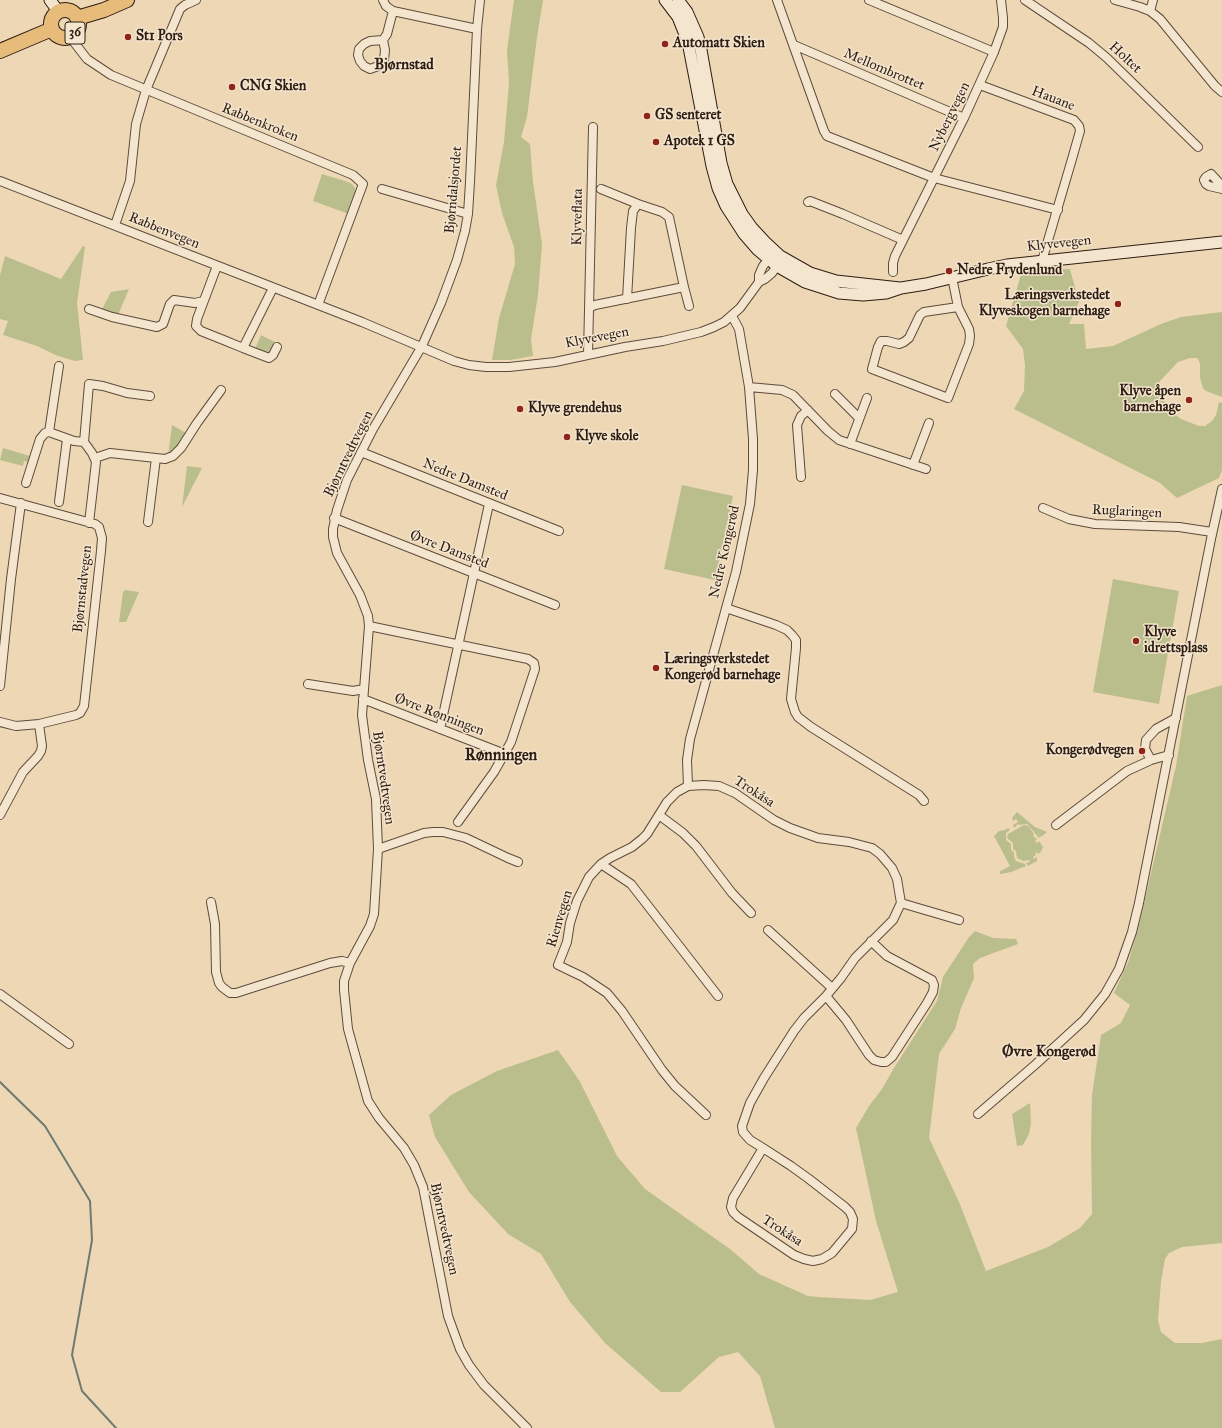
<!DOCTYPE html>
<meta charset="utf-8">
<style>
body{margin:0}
canvas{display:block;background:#eed7b5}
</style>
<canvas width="1222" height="1428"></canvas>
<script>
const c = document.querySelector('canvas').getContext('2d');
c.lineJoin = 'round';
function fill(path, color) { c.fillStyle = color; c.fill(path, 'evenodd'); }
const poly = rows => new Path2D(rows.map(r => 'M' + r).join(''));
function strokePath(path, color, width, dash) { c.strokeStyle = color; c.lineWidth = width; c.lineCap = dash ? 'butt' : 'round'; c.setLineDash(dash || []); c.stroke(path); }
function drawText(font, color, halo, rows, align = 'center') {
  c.font = font + ' "IM FELL Great Primer",serif'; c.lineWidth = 3; c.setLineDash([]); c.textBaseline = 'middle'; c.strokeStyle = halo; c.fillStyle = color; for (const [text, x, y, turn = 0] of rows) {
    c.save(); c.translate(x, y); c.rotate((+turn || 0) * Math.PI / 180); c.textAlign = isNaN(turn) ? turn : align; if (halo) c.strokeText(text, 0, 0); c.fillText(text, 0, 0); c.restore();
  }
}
const green = poly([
 [514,0,543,0,537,37,527,117,521,137,530,144,533,182,542,244,538,295,531,339,533,356,510,360,492,360,499,318,515,264,514,247,502,213,496,185,504,142,509,83,507,50],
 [322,174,348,182,352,184,355,188,356,192,349,214,313,201],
 [83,246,85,247,77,303,83,360,75,361,58,356,37,346,3,335,8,321,0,319,0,275,5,256,61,279],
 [1070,269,1079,302,1069,324,1084,324,1086,349,1113,346,1161,324,1181,317,1222,312,1222,397,1206,391,1203,388,1200,378,1200,364,1198,359,1196,358,1190,358,1178,362,1160,381,1158,388,1161,397,1172,412,1181,419,1199,426,1205,426,1212,421,1216,415,1219,402,1222,403,1222,470,1219,478,1177,498,1160,483,1014,409,1024,391,1025,365,1023,349,1006,326,1022,271],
 [129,289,118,315,101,311,111,292],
 [261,335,275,342,270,355,255,349],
 [172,425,186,433,182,444,168,456],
 [3,448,30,456,28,462,24,461,23,466,0,460],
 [187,466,202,468,182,507],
 [682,485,733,496,715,580,664,569],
 [1113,579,1179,591,1159,704,1093,692],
 [125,590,139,592,126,622,119,622,123,592],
 [1222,685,1222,1243,1182,1247,1169,1253,1165,1259,1161,1281,1158,1320,1161,1332,1175,1343,1202,1343,1222,1339,1222,1428,775,1428,760,1376,738,1352,719,1357,680,1392,661,1392,605,1343,570,1302,541,1254,508,1234,469,1192,435,1137,429,1115,451,1095,497,1071,558,1050,579,1080,617,1156,645,1189,730,1249,759,1274,808,1296,819,1297,870,1300,898,1292,876,1221,856,1128,869,1106,882,1089,894,1068,937,1001,943,977,969,937,975,931,993,938,1016,939,1018,944,980,958,973,964,974,978,961,1008,955,1029,939,1054,929,1138,959,1202,986,1271,1048,1247,1080,1228,1092,1214,1091,1142,1092,1095,1101,1035,1121,1023,1130,1005,1114,993,1129,960,1138,929,1176,766,1187,696],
 [1017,812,1035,827,1047,832,1041,837,1039,834,1040,837,1039,838,1027,824,1019,825,1018,824,1014,828,1013,825,1018,822,1016,819,1013,821,1012,818],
 [1024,825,1028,826,1034,834,1033,836,1037,839,1035,841,1037,843,1039,841,1043,847,1041,852,1038,854,1037,852,1035,854,1036,855,1033,857,1034,859,1037,857,1037,861,1028,866,1026,863,1030,862,1029,860,1023,861,1017,858,1016,851,1013,849,1013,843,1007,838,1008,834],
 [1008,828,1010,830,1006,833,1006,840,1011,844,1011,850,1014,852,1014,857,1016,861,1025,864,1026,866,1011,872,1001,874,999,872,1010,866,994,836,999,831,1005,830],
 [1030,1103,1031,1123,1029,1134,1023,1145,1017,1146,1012,1114]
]);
const stream = poly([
 [0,1082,45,1126,90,1201,92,1240,72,1355,82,1391,116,1428]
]);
const street = poly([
 [383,0,386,6,393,11,477,29],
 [480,0,477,29,470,182,468,214,465,231,457,260,441,303,422,346,373,429,347,480,337,510,333,529,333,537,337,553,360,595,368,616,369,626,362,715,368,760,376,799,378,849,374,914,370,926,350,963,344,981,344,990,348,1029,368,1101,379,1118,404,1148,414,1165,423,1187,448,1316,460,1349,469,1365,484,1385,527,1428],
 [777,0,824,131,827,136,934,178,1058,210],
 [869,0,994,52],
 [1025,0,1089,43,1107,58,1198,147],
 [1115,0,1140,7,1150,11,1160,19,1215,86,1222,92],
 [1150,11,1153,0],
 [70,37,87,59,111,75,353,175,363,184,318,305],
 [383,40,385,50,384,60,381,65,370,69,364,66,360,61,358,55,359,49,364,44,370,41,383,40,387,34,393,11],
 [794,45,964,118],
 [980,85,1074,120,1079,126,1080,131,1072,159,1042,261],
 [0,181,362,322,454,361,469,365,486,367,509,367,555,362,625,347,663,341,701,332,714,327,724,322,740,308,759,282,759,275,763,266,768,260,774,258],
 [1222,186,1211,174,1206,177,1204,180,1206,184,1209,186,1222,189],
 [382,189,468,214],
 [601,189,638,204],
 [808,202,810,201,843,214,903,240],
 [115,225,130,181,136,124,146,90,180,9,185,5,196,0],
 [217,266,197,319,196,326,201,331,226,341,243,348,273,288],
 [893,272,893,263,895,256,964,118,994,52,1003,27,1003,18,1001,0],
 [952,277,958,307,969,329,970,336,969,344,948,398,872,369,878,347,881,341,887,341,899,344,904,342,909,338,920,315,924,312,958,307],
 [759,282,765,279,772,273,777,266,778,262],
 [684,287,689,306],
 [589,308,595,305,684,287,669,217,662,212,638,204,633,211,631,228,627,299],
 [89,309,112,317,157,327,163,324,170,304,174,300,195,303,203,301],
 [732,316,739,329,749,387,753,439,753,470,750,504,736,572,690,739,687,760,688,786,704,785,719,786,735,793,774,820,790,828,818,838,849,842,872,848,880,854,892,868,897,879,901,903,893,920,855,958,841,978,826,996,804,1018,794,1031,764,1078,750,1103,742,1126,743,1132,750,1140,763,1148,791,1166,809,1179,845,1207,850,1212,853,1219,852,1229,832,1253,822,1259,813,1261,804,1259,794,1255,738,1217,733,1212,731,1207,733,1198,763,1148],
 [243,348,269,358,273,355,277,347],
 [588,355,593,127],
 [749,387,782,390,793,395,828,431,839,440,926,469],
 [835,394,859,418],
 [49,432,59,366],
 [84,442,89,384,103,386,127,393,150,396],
 [850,444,867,398],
 [361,452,559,531],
 [95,458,110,453,165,459,173,456,181,448,197,423,221,390],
 [913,465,929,423],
 [801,477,797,425,801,416,808,410],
 [26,483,40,439,45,433,49,432,74,441,84,442,92,453,96,462,89,523],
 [0,498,95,524,99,527,102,538,101,551,84,706,80,713,76,715,39,724],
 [59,502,67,439],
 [1043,508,1069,519,1095,524,1179,527,1212,532],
 [334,518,555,605],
 [148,522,156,458],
 [726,608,776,625,787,630,792,635,796,640,796,648,791,699,795,712,798,717,811,727,919,795,924,801],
 [369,626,528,659,534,663,535,669,511,742,494,772,458,822],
 [308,684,353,691,364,689],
 [0,686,11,579,21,503],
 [363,699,505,754],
 [0,722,16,726,39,724,42,746,41,751,38,756,23,772,0,815],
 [440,729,489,504],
 [1151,760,1145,749,1146,740,1156,729,1176,718],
 [688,786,677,792,667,802,647,834,642,839,632,847,610,858,601,864,589,877,577,901,570,923,567,942,558,965,583,977,607,993,622,1011,662,1070,675,1086,706,1115],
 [659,815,683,833,696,846,732,893,751,913],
 [1056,825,1127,771,1151,760,1169,755],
 [378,849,424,833,433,832,443,832,466,838,508,858,518,862],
 [601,864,631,884,718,996],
 [211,902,215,924,216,972,219,983,222,987,230,993,236,993,330,963,342,961,350,963],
 [901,903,959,920],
 [768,930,832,988],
 [0,994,69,1044],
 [826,996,846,1020,869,1055,874,1060,881,1062,886,1062,892,1057,927,1003,933,992,934,985,932,980,887,956,871,941],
 [978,1114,1036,1064,1084,1020,1105,994,1119,969,1132,932,1139,903,1211,539,1222,489]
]);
const secondary = poly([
 [50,0,58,11],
 [665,0,678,17,688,42,712,166,718,188,726,206,744,234,757,249,777,266,805,282,839,293,863,295,886,293,901,288,926,284,988,269,1007,265,1222,242],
 [678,0,687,12,698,37,701,50,721,163,727,184,742,214,752,228,765,242,780,256,810,273,836,281,900,288]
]);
const highway = poly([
 '51 24a14 14 0 1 1 28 0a14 14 0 1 1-28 0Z',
 [77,18,104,10,127,0],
 [0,51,52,29]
]);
const markers = [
 [128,37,4,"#8f2418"],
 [665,44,4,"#8f2418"],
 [232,87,4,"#8f2418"],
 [647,116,4,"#8f2418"],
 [656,142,4,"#8f2418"],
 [949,271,4,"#8f2418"],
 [1118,304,4,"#8f2418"],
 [1189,400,4,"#8f2418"],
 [520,409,4,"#8f2418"],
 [567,437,4,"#8f2418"],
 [1136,641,4,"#8f2418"],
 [656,668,4,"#8f2418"],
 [1142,751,4,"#8f2418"]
];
const shields = [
 [75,33,20]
];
const shieldNames = [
 ["36",75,33]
];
const poiNames = [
 ["St1 Pors",136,37],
 ["Automat1 Skien",673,44],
 ["CNG Skien",240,87],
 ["GS senteret",655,116],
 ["Apotek 1 GS",664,142],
 ["Nedre Frydenlund",957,271],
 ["Læringsverkstedet",1110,296,"right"],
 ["Klyveskogen barnehage",1110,312,"right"],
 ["Klyve åpen",1181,392,"right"],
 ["barnehage",1181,408,"right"],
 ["Klyve grendehus",528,409],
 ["Klyve skole",575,437],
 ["Klyve",1144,633],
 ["idrettsplass",1144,649],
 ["Læringsverkstedet",664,660],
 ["Kongerød barnehage",664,676],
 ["Kongerødvegen",1134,751,"right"]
];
const streetNames = [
 ["Holtet",1125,58,43],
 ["Mellombrottet",884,70,23],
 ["Hauane",1053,99,21],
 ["Nybergvegen",950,117,-64],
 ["Rabbenkroken",260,123,22],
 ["Bjørndalsjordet",454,190,-85],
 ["Klyveflata",578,217,-89],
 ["Rabbenvegen",164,231,22],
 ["Klyvevegen",1059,244,-6],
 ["Klyvevegen",597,338,-11],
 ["Bjørntvedtvegen",349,454,-64],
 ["Nedre Damsted",465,480,22],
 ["Ruglaringen",1127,512,3],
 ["Øvre Damsted",449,550,21],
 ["Nedre Kongerød",725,552,-77],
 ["Bjørnstadvegen",83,589,-84],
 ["Øvre Rønningen",439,715,21],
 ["Bjørntvedtvegen",383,778,82],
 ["Trokåsa",754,792,33],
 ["Rienvegen",560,919,-73],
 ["Bjørntvedtvegen",444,1229,78],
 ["Trokåsa",782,1231,33]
];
const neighbourhoodNames = [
 ["Bjørnstad",404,65],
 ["Øvre Kongerød",1049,1052]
];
const quarterNames = [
 ["Rønningen",501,756]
];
fill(green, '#babe8c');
strokePath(stream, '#6e7b70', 2);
strokePath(street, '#5d4c3b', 10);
strokePath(secondary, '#2d1d12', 13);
strokePath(highway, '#2d1d12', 16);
strokePath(street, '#f4e5cf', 8);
strokePath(secondary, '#f4e5cf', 11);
strokePath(highway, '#e7bc7a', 14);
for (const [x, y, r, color] of markers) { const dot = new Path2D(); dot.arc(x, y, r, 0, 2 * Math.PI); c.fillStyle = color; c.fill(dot); strokePath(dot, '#f4e5cf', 1.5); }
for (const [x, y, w] of shields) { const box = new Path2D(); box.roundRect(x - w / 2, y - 11, w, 22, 3); c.fillStyle = '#f4e5cf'; c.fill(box); strokePath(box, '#2d1d12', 1); }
drawText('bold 13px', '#2d1d12', null, shieldNames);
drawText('bold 14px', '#2d1d12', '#f4e5cf', poiNames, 'left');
drawText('14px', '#2d1d12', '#f4e5cf', streetNames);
drawText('bold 15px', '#2d1d12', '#f4e5cf', neighbourhoodNames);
drawText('bold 16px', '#2d1d12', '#f4e5cf', quarterNames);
</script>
